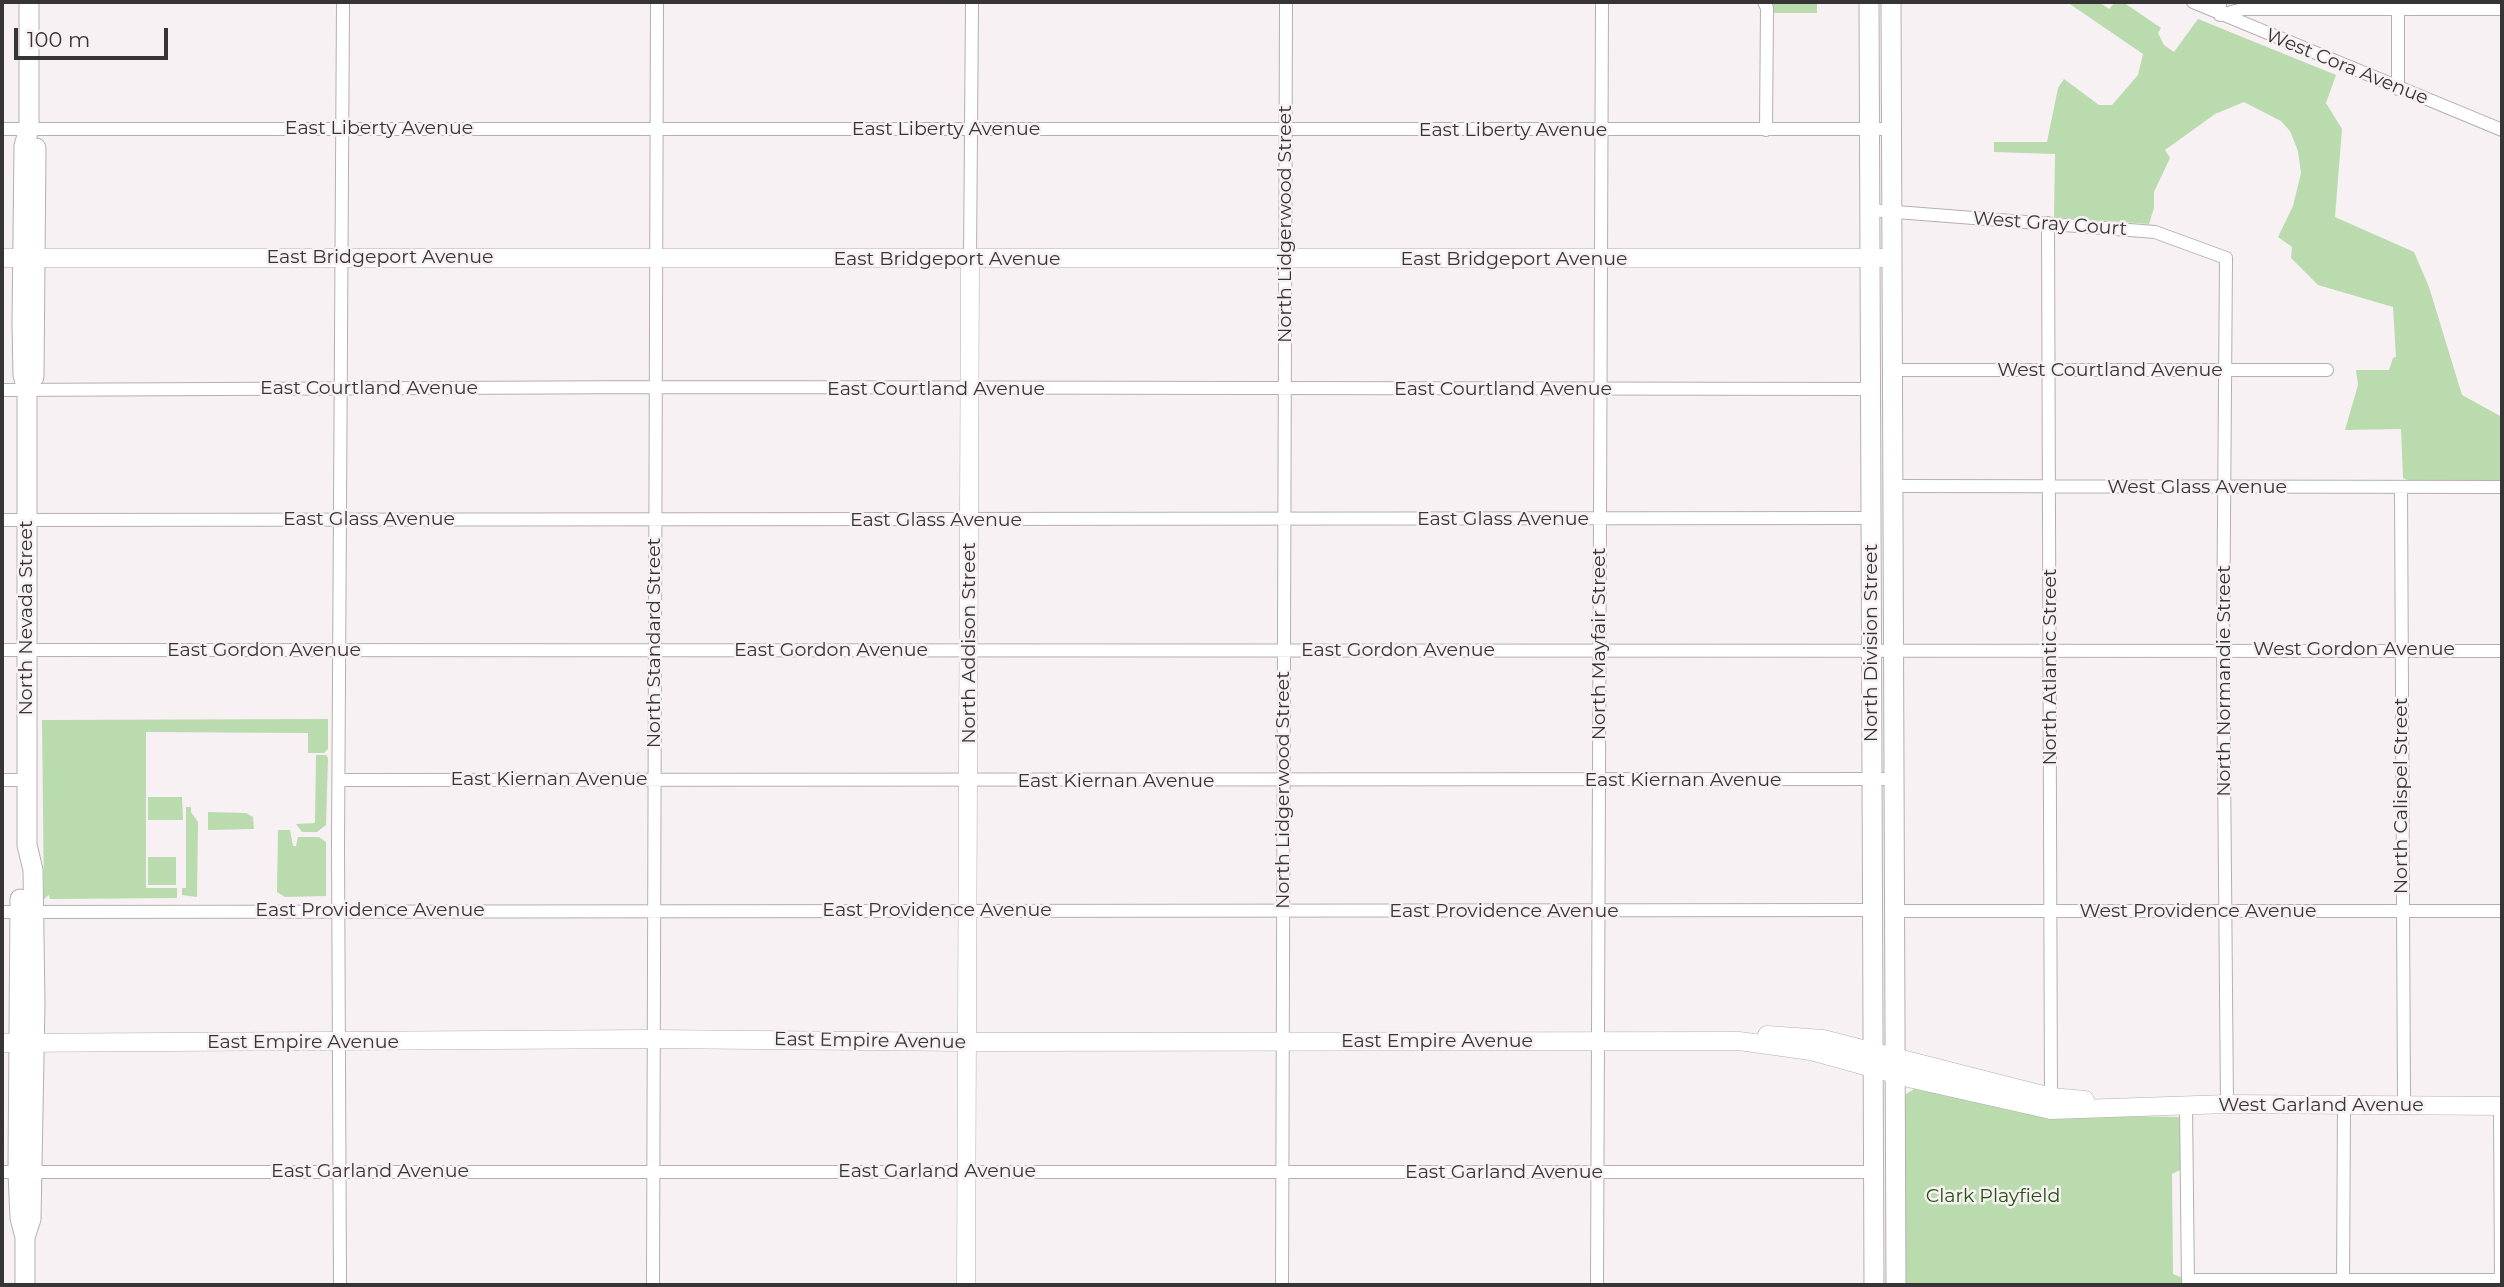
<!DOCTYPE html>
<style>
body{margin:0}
#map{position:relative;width:2504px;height:1287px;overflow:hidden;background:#f7f1f3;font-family:Montserrat,sans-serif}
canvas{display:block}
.frame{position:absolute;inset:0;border:4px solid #373435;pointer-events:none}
.scale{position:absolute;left:14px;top:28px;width:154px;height:32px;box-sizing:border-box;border:4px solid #373435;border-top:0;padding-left:9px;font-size:21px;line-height:24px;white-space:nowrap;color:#373435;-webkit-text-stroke:5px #f7f1f3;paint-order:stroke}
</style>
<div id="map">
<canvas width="2504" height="1287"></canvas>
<div class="frame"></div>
<div class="scale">100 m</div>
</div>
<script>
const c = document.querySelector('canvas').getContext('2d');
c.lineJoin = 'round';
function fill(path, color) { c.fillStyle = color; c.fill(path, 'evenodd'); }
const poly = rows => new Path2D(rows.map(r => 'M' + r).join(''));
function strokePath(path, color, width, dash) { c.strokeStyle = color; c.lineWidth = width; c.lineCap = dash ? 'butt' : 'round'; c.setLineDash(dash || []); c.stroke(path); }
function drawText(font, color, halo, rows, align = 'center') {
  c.font = font + ' Montserrat,sans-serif'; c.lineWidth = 5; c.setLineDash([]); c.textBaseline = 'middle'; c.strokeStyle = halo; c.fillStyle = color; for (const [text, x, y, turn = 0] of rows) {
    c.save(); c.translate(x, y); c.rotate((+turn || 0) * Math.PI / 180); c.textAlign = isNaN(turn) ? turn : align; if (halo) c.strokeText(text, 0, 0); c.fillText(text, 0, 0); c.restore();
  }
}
const green = poly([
 [1770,2,1817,2,1817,13,1771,13],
 [2067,2,2099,2,2109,9,2115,2,2123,2,2161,28,2158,33,2164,45,2174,52,2198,19,2336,75,2326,103,2342,129,2335,217,2414,252,2429,287,2462,395,2502,417,2502,482,2410,481,2403,478,2401,429,2345,430,2358,385,2356,370,2389,370,2393,358,2396,357,2393,307,2318,285,2291,258,2292,247,2278,237,2293,206,2301,173,2298,151,2290,131,2281,121,2244,102,2215,114,2165,150,2170,158,2154,192,2154,208,2149,224,2054,217,2055,154,1994,152,1994,142,2047,142,2058,88,2064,79,2099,105,2112,105,2138,75,2143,54],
 [328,719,328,749,324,753,308,753,308,733,146,732,146,888,177,888,177,898,50,899,49,895,44,899,42,720],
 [316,755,326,755,328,758,326,825,317,832,302,832,296,824,315,823],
 [148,797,182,797,183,820,148,820],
 [186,807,191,807,191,812,198,822,197,897,182,895,182,888,186,888],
 [208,812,246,813,253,817,254,829,208,830],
 [278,830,290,830,293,846,296,846,298,837,319,837,326,842,326,896,285,897,277,892],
 [148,857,176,857,176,885,148,885],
 [1916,1088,2071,1115,2179,1117,2182,1169,2172,1174,2173,1274,2183,1278,2183,1285,1903,1285,1904,1102,1906,1094]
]);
const street = poly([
 [1764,2,1767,8,1766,130],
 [2193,2,2502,130],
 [2220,2,2220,15,2243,9,2502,9],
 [2398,2,2398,89],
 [2,129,1891,129],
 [1870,210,2155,232,2226,258,2223,648,2227,1104],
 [2048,223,2051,1105],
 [970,259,972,2],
 [1893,370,2327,370],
 [2,390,656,387,1871,389],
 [1893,486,2502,487],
 [2401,487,2404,1105],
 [2,520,1871,518],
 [2,650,2502,651],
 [2,780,26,780],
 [339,780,1894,779],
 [1894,911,2502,911],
 [2,912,1872,910],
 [2186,1105,2188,1285],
 [2500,1106,2501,1285],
 [2,1172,1873,1172],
 [2188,1280,2502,1280],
 [340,1285,338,845,343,2],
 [653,1285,657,2],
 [1282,1285,1286,2],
 [1597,1285,1602,2],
 [2343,1285,2344,1105]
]);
const secondary = poly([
 [2,258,1891,258],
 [1767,1035,1823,1039,2051,1097,2085,1100],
 [2,1043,653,1039,968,1042,1739,1041,1811,1051,1913,1079,2051,1110,2227,1104,2502,1106],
 [966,1285,970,259]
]);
const primary = poly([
 [1869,2,1874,1285],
 [1891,2,1896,1285],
 [34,377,36,148],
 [20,899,18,1172,20,1218,25,1237,25,1285],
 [25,1237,31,1219,35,1003,33,870,27,845,27,390,23,375,22,324,24,146,29,129,29,2]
]);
const streetNames = [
 ["West Cora Avenue",2347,67,22],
 ["East Liberty Avenue",379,128],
 ["East Liberty Avenue",946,129],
 ["East Liberty Avenue",1513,130],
 ["North Lidgerwood Street",1285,224,-90],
 ["West Gray Court",2050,224,4],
 ["East Bridgeport Avenue",380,257],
 ["East Bridgeport Avenue",947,259],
 ["East Bridgeport Avenue",1514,259],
 ["West Courtland Avenue",2110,370],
 ["East Courtland Avenue",369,388],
 ["East Courtland Avenue",936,389],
 ["East Courtland Avenue",1503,389],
 ["West Glass Avenue",2197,487],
 ["East Glass Avenue",369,519],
 ["East Glass Avenue",1503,519],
 ["East Glass Avenue",936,520],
 ["North Nevada Street",26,618,-90],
 ["North Standard Street",654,643,-90],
 ["North Addison Street",969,643,-90],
 ["North Division Street",1871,643,-90],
 ["North Mayfair Street",1599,644,-90],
 ["West Gordon Avenue",2354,649],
 ["East Gordon Avenue",264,650],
 ["East Gordon Avenue",831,650],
 ["East Gordon Avenue",1398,650],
 ["North Atlantic Street",2050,667,-90],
 ["North Normandie Street",2224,681,-90],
 ["East Kiernan Avenue",549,779],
 ["East Kiernan Avenue",1683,780],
 ["East Kiernan Avenue",1116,781],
 ["North Lidgerwood Street",1283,790,-90],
 ["North Calispel Street",2401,796,-90],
 ["East Providence Avenue",370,910],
 ["East Providence Avenue",937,910],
 ["East Providence Avenue",1504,911],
 ["West Providence Avenue",2198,911],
 ["East Empire Avenue",870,1041,1],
 ["East Empire Avenue",1437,1041],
 ["East Empire Avenue",303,1042],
 ["West Garland Avenue",2321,1105],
 ["East Garland Avenue",370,1171],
 ["East Garland Avenue",937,1171],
 ["East Garland Avenue",1504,1172]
];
const parkNames = [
 ["Clark Playfield",1993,1196]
];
fill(green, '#b9dbad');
strokePath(street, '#b5afb1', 14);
strokePath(secondary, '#b5afb1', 19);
strokePath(primary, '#b5afb1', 21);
strokePath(street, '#fff', 12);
strokePath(secondary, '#fff', 18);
strokePath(primary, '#fff', 19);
drawText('19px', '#373435', '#f7f1f3', streetNames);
drawText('19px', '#23520d', '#f7f1f3', parkNames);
</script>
